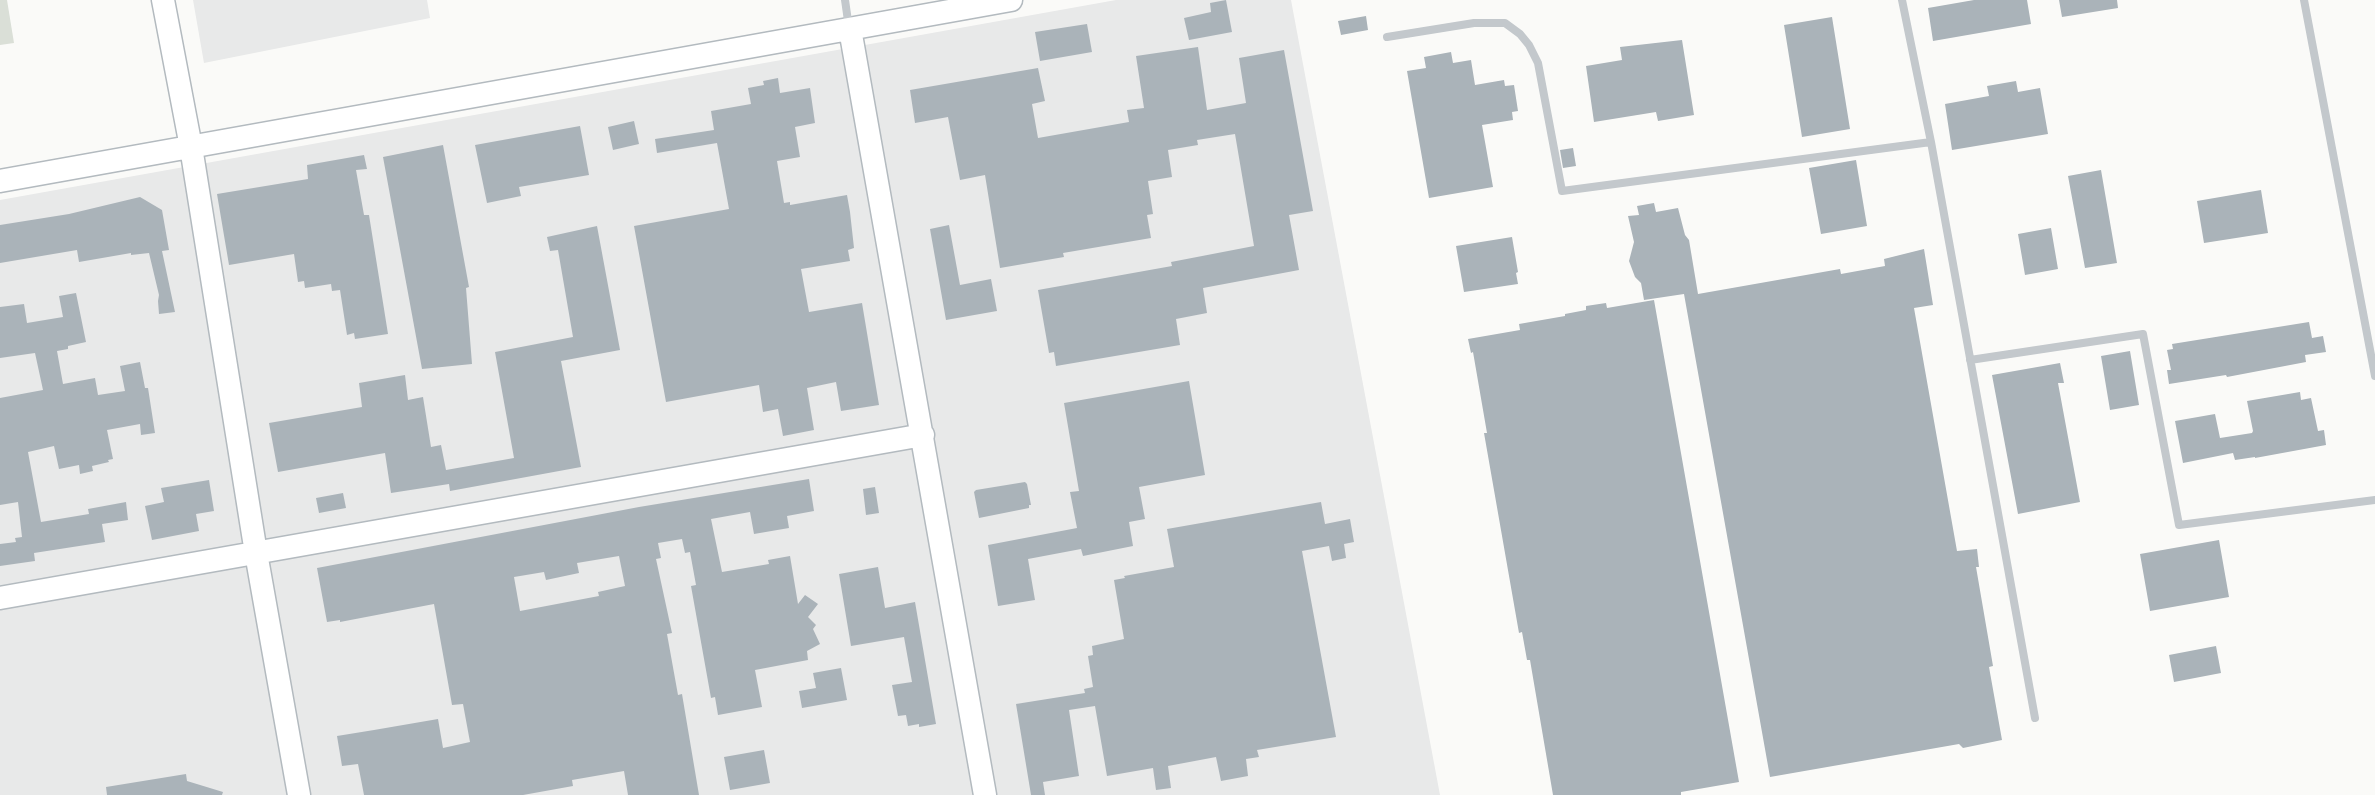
<!DOCTYPE html>
<style>
body{margin:0}
canvas{display:block;background:#fafaf8}
</style>
<canvas width="2375" height="795"></canvas>
<script>
const c = document.querySelector('canvas').getContext('2d');
c.lineJoin = 'round';
function fill(path, color) { c.fillStyle = color; c.fill(path, 'evenodd'); }
const poly = rows => new Path2D(rows.map(r => 'M' + r).join(''));
function strokePath(path, color, width, dash) { c.strokeStyle = color; c.lineWidth = width; c.lineCap = dash ? 'butt' : 'round'; c.setLineDash(dash || []); c.stroke(path); }
const built = poly([
 [193,0,427,0,430,18,204,63],
 [1116,0,1291,0,1440,795,0,795,0,200]
]);
const green = poly([
 [0,0,7,0,14,43,0,45]
]);
const building = poly([
 [1226,0,1232,32,1189,40,1184,18,1211,12,1210,3],
 [1974,0,2027,0,2031,24,1933,41,1928,8],
 [2059,0,2117,0,2118,8,2062,17],
 [1366,16,1368,30,1341,35,1338,21],
 [1832,17,1850,129,1802,137,1784,25],
 [1087,24,1092,52,1040,61,1035,32],
 [1682,40,1694,115,1658,121,1656,112,1594,122,1586,66,1622,60,1620,47],
 [1198,47,1207,110,1246,103,1239,58,1284,50,1313,211,1289,215,1299,270,1203,288,1207,313,1176,319,1180,345,1056,366,1054,352,1049,353,1038,290,1172,266,1171,262,1254,246,1235,134,1197,140,1198,145,1168,150,1172,177,1148,181,1153,214,1147,215,1151,238,1063,253,1064,257,1000,268,985,175,960,180,948,117,915,123,910,90,1038,68,1045,101,1032,104,1038,138,1129,122,1127,110,1144,108,1136,56],
 [1451,52,1453,63,1471,60,1475,85,1504,80,1505,86,1514,85,1518,111,1512,112,1513,120,1482,125,1493,187,1429,198,1407,71,1426,68,1424,57],
 [778,78,780,93,810,88,815,123,795,127,800,157,777,161,784,203,790,202,790,205,847,195,850,212,854,248,848,250,850,261,801,269,809,312,862,303,879,405,841,411,836,382,807,388,814,430,783,436,778,409,763,412,759,385,666,402,634,226,729,209,717,143,657,153,655,139,714,130,711,111,751,104,748,88,764,85,763,81],
 [2016,81,2018,92,2040,88,2048,134,1952,150,1945,104,1989,96,1987,86],
 [634,121,639,144,613,150,608,127],
 [580,126,589,175,519,187,521,196,487,203,475,145],
 [443,145,469,287,466,288,472,364,422,369,383,157],
 [1573,148,1576,166,1563,168,1560,150],
 [364,155,367,169,356,170,364,215,369,215,388,334,355,339,354,333,347,335,340,290,332,291,331,284,305,288,304,281,298,282,294,254,229,265,217,194,308,179,307,165],
 [1856,160,1867,226,1821,234,1809,168],
 [2101,170,2117,263,2085,268,2068,176],
 [2261,190,2268,233,2204,243,2197,201],
 [140,197,162,210,169,250,162,251,175,312,159,314,158,301,159,295,149,253,131,255,131,253,79,262,77,250,0,263,0,225,69,214],
 [1654,203,1656,212,1678,208,1685,235,1689,240,1698,294,1840,269,1841,274,1885,266,1884,259,1924,249,1933,305,1914,308,1957,551,1977,549,1979,567,1976,567,1993,666,1989,667,2002,740,1963,748,1959,744,1770,777,1684,294,1644,300,1641,283,1635,277,1629,261,1634,242,1628,216,1639,215,1637,206],
 [949,225,960,285,991,279,997,311,946,320,930,229],
 [597,226,620,350,561,361,581,467,450,491,449,484,391,493,385,453,278,472,269,423,362,407,359,383,405,375,408,400,423,397,431,447,441,445,446,470,514,458,495,352,573,337,558,250,550,251,547,237],
 [2051,228,2058,269,2025,275,2018,234],
 [1512,237,1518,272,1516,273,1518,284,1464,292,1456,246],
 [76,293,86,342,68,346,68,349,57,351,63,384,95,378,98,395,125,391,120,366,140,362,145,388,148,388,155,433,141,435,140,424,107,430,113,459,108,460,109,462,92,466,93,471,80,474,79,465,59,469,54,446,28,452,41,522,89,514,88,509,126,502,128,520,102,524,105,542,34,553,35,561,0,566,0,544,16,542,15,538,22,537,18,502,0,505,0,398,43,390,35,353,0,358,0,307,24,304,27,323,63,317,59,296],
 [1654,300,1739,782,1681,792,1681,795,1553,795,1530,660,1527,660,1522,632,1519,633,1484,433,1487,433,1473,352,1471,353,1468,339,1520,330,1519,324,1565,316,1565,314,1586,310,1586,306,1606,303,1607,308],
 [2309,322,2312,338,2323,336,2326,352,2305,355,2306,362,2227,377,2226,375,2169,384,2167,370,2171,370,2167,350,2173,349,2172,344],
 [2130,351,2139,405,2110,410,2101,356],
 [2060,363,2064,383,2058,383,2080,502,2018,514,1992,375],
 [1189,381,1205,475,1139,487,1145,519,1129,522,1133,546,1083,556,1081,549,1028,559,1035,600,998,606,988,545,1077,528,1070,492,1079,491,1064,403],
 [2300,392,2301,400,2311,398,2318,431,2324,430,2326,445,2255,458,2255,457,2235,460,2233,453,2183,463,2175,421,2215,414,2220,438,2252,433,2253,431,2247,401],
 [809,479,814,511,787,516,789,528,754,534,750,512,711,519,722,572,769,564,768,560,790,556,798,604,805,595,818,604,808,617,816,625,813,629,820,644,807,651,808,660,755,670,762,707,718,715,715,697,711,698,691,586,696,585,690,552,685,553,682,539,658,543,661,558,656,559,672,633,667,634,678,695,682,694,699,795,628,795,624,771,572,780,573,786,523,795,364,795,358,764,342,766,337,736,374,730,438,719,443,748,470,742,463,704,452,705,434,604,340,622,340,620,327,622,317,568,639,507],
 [619,556,625,586,598,592,599,596,520,611,514,577,544,572,546,580,579,573,577,563],
 [209,480,214,511,196,514,199,531,152,540,145,506,164,502,161,488],
 [1025,482,1027,484,1031,505,1029,505,1029,508,979,518,974,492,976,490],
 [875,487,879,513,866,515,863,489],
 [343,493,346,508,319,513,316,498],
 [1321,502,1325,524,1350,519,1354,542,1344,544,1346,558,1332,561,1329,546,1302,551,1336,737,1257,750,1259,757,1246,759,1248,776,1221,781,1216,757,1168,766,1171,788,1156,790,1153,768,1107,776,1095,706,1069,710,1079,776,1043,782,1045,795,1031,795,1016,704,1085,693,1084,689,1093,687,1088,656,1093,655,1092,646,1124,639,1114,580,1125,578,1124,576,1174,567,1167,529],
 [2219,540,2229,597,2150,611,2140,554],
 [878,567,885,608,915,602,936,724,919,727,919,724,908,726,906,715,898,716,892,685,912,682,904,637,851,646,839,574],
 [2216,646,2221,673,2174,682,2169,655],
 [841,668,847,700,802,708,799,691,816,688,813,673],
 [764,750,770,783,730,790,724,757],
 [186,774,187,781,223,792,222,795,107,795,106,787]
]);
const lane = poly([
 [845,0,849,28],
 [1902,0,1931,142,2035,718],
 [2304,0,2375,376],
 [1387,37,1474,23,1505,23,1520,34,1529,45,1538,63,1562,191,1931,142],
 [1970,360,2143,334,2179,525,2375,500]
]);
const secondary = poly([
 [163,0,191,147,256,553,299,795],
 [850,29,985,795],
 [0,181,1011,0],
 [0,598,923,435]
]);
fill(built, '#e8e9e9');
fill(green, '#dadfd7');
fill(building, '#aab3b9');
strokePath(secondary, '#b3babf', 25);
strokePath(lane, '#c3c8cc', 8);
strokePath(secondary, '#fff', 22);
</script>
